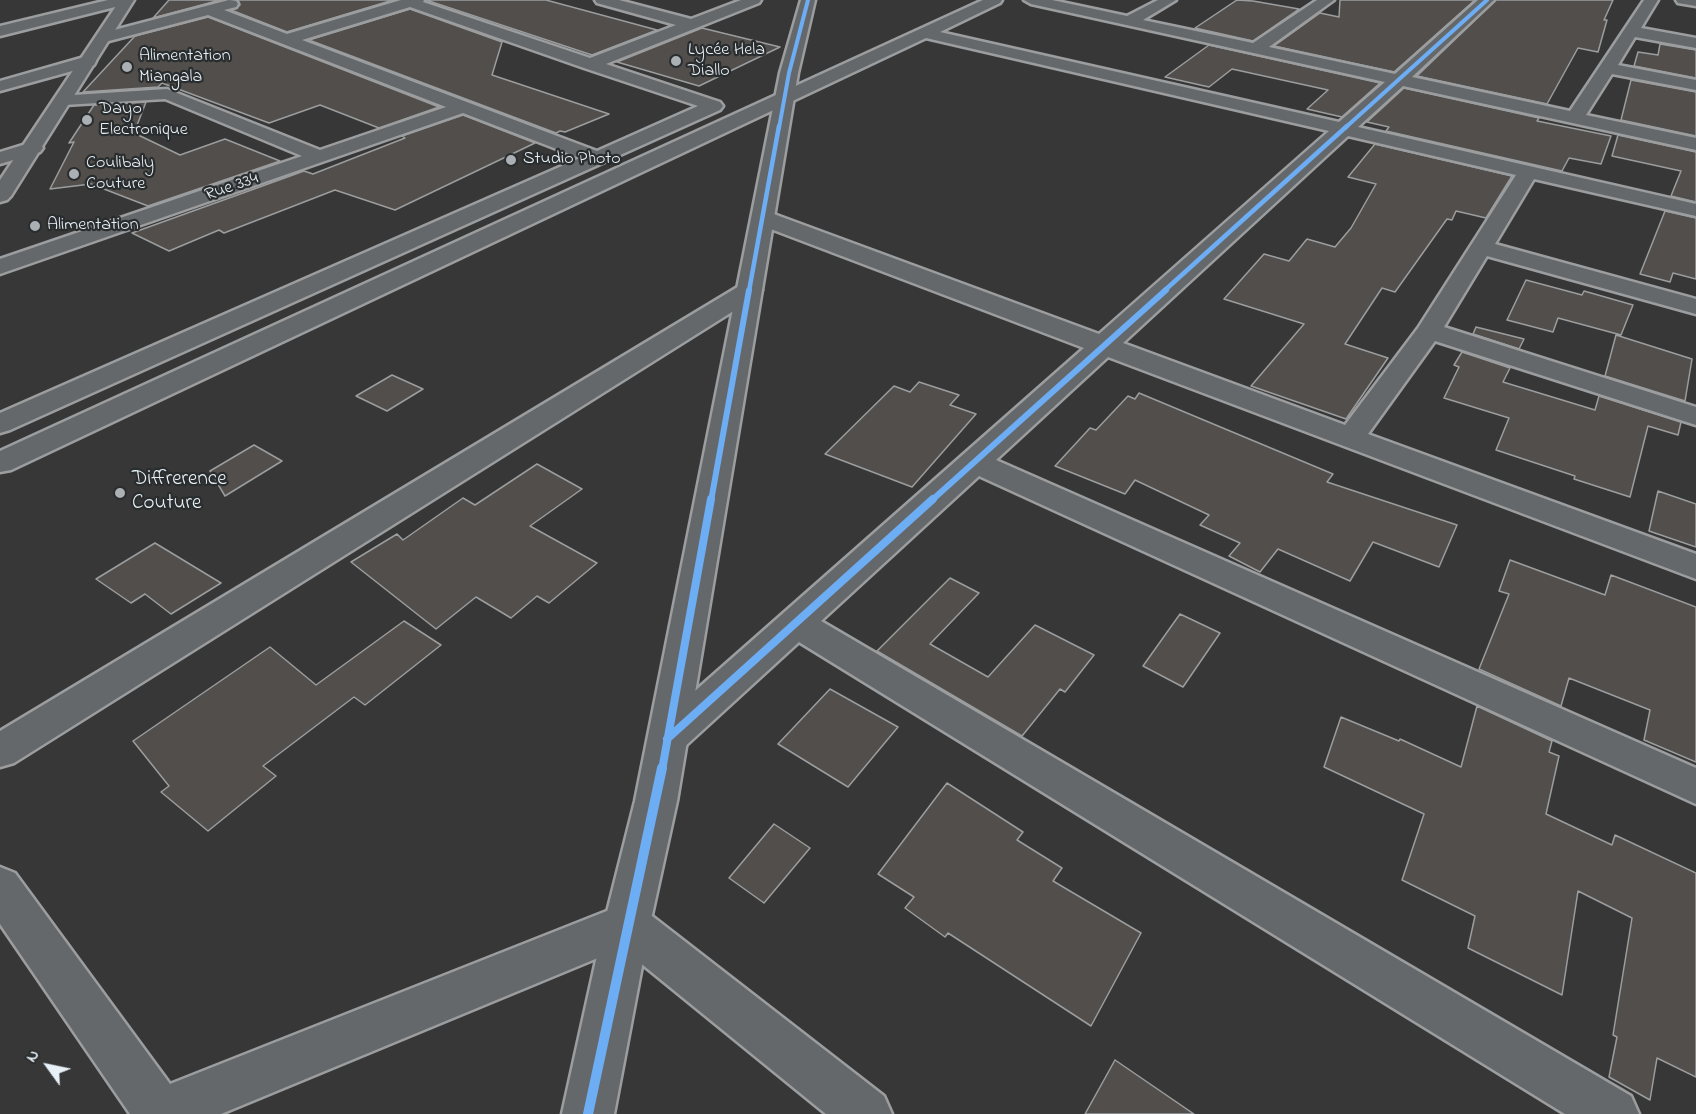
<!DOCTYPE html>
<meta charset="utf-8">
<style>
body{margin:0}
#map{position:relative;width:1696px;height:1114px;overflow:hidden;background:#373737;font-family:"Indie Flower",sans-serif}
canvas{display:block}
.north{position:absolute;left:18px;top:1036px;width:60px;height:60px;-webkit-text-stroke:4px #2a2d2e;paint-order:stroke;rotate:303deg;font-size:16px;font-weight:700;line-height:24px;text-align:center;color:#e8f1f8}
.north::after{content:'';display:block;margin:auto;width:21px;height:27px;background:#e8f1f8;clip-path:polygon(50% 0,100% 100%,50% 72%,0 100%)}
</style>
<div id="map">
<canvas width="1696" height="1114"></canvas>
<div class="north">N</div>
</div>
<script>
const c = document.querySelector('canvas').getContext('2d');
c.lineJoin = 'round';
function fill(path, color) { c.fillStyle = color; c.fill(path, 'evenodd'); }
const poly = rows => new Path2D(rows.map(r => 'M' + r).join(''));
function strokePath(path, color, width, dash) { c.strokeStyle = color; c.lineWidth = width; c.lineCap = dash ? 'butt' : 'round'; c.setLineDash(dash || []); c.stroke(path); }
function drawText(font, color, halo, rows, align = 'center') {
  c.font = font + ' "Indie Flower",sans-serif'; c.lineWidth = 4.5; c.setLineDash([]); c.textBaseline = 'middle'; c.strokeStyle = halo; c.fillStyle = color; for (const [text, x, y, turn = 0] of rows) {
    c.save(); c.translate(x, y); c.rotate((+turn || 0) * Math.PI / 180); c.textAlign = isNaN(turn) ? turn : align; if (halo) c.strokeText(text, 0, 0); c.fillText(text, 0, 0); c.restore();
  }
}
const building = poly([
 [169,0,220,0,153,18,169,0],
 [238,0,393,0,287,32,231,10,240,5,238,0],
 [426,0,546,0,657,30,592,55,426,0],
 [1237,0,1253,1,1299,9,1253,41,1195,28,1237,0],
 [1340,0,1475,0,1394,72,1274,46,1320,13,1339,17,1340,0],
 [1496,0,1613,0,1604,20,1607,20,1598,52,1578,48,1547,104,1417,76,1496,0],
 [410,9,502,42,492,75,609,114,565,132,560,131,556,133,309,40,410,9],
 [208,17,439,107,379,128,320,105,269,123,162,83,158,87,83,92,135,36,208,17],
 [702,28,780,47,699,86,617,62,702,28],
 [1660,44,1696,50,1696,78,1634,66,1638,52,1658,55,1660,44],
 [1209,45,1380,83,1342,117,1307,109,1328,90,1232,69,1209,87,1165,77,1209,45],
 [1631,80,1696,92,1696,136,1621,120,1631,80],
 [1404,88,1539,118,1537,121,1611,136,1601,164,1569,158,1562,171,1386,131,1389,127,1367,122,1404,88],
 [146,102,134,133,180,155,225,139,280,161,148,206,91,184,50,189,74,142,69,143,94,105,146,102],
 [463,115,535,143,395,210,335,190,224,233,219,230,169,251,132,233,304,171,313,174,405,138,402,136,463,115],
 [1618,135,1696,152,1696,202,1671,196,1681,171,1612,156,1618,135],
 [1375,144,1512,176,1486,218,1456,211,1452,220,1447,219,1395,292,1382,288,1345,344,1388,358,1346,419,1251,386,1304,324,1224,299,1264,254,1289,261,1307,239,1335,247,1351,228,1376,184,1348,177,1375,144],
 [1665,211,1696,218,1696,279,1673,273,1670,282,1640,274,1665,211],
 [1526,280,1582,295,1584,291,1633,305,1621,335,1558,318,1553,332,1507,320,1526,280],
 [1476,327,1524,339,1519,349,1473,334,1476,327],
 [1616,335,1692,359,1685,401,1605,376,1616,335],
 [1462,352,1510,368,1503,382,1595,410,1599,396,1681,422,1678,435,1648,426,1630,497,1574,479,1575,476,1496,450,1509,418,1444,398,1459,367,1454,365,1462,352],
 [392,375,423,389,387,411,356,396,392,375],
 [919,382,959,395,950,405,976,414,912,487,825,454,894,386,910,392,919,382],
 [1139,393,1333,474,1327,482,1457,525,1439,567,1373,542,1350,581,1278,549,1260,572,1229,556,1240,543,1200,525,1209,515,1135,480,1125,494,1055,466,1090,428,1096,430,1128,396,1135,399,1139,393],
 [254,445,282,461,225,496,210,471,254,445],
 [537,464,582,489,530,526,597,563,549,603,537,596,511,618,476,597,436,629,351,562,397,534,403,540,463,498,475,505,537,464],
 [1658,491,1696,504,1696,547,1649,531,1658,491],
 [155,543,221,583,171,614,145,594,131,603,96,579,155,543],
 [1510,560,1605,595,1611,575,1696,607,1696,762,1644,740,1650,710,1569,678,1561,706,1479,669,1509,594,1499,591,1510,560],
 [950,578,979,593,930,644,988,677,1035,625,1094,655,1065,692,1060,689,1022,736,877,651,950,578],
 [1180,614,1220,633,1183,687,1143,666,1180,614],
 [404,621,441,645,365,705,354,697,263,766,276,776,208,831,161,792,169,786,133,741,270,647,316,685,404,621],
 [830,689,898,727,848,787,778,744,830,689],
 [1477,706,1552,741,1549,752,1559,756,1546,814,1612,845,1615,835,1696,873,1696,1077,1657,1058,1650,1100,1609,1077,1617,1037,1613,1035,1632,918,1578,891,1562,995,1468,948,1475,916,1402,880,1424,814,1324,767,1341,717,1399,741,1400,739,1461,767,1477,706],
 [947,783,1023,832,1017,840,1062,868,1053,881,1141,933,1091,1026,948,933,945,937,905,908,914,897,878,874,947,783],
 [774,824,810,848,764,903,729,878,774,824],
 [1115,1060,1194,1114,1085,1114,1115,1060]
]);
const street = poly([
 [108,0,133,0,131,3,0,36,0,26,108,0],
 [229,0,236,1,238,4,236,7,224,10,287,34,401,0,424,0,423,2,590,58,676,25,597,3,595,0,619,0,691,19,741,0,761,0,759,3,606,64,720,102,723,106,720,110,10,430,0,433,0,413,580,158,463,113,0,274,0,259,302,156,165,99,64,105,58,104,55,100,58,96,167,89,320,150,446,107,208,15,105,42,97,37,99,34,229,0],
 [410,7,584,68,698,106,597,151,302,40,410,7],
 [983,0,1002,0,1000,3,940,32,1339,122,1385,82,1031,4,1024,0,1052,0,1127,16,1158,0,1176,0,1143,20,1253,43,1317,0,1334,0,1269,47,1395,74,1478,0,1494,0,1412,77,1570,111,1644,0,1658,0,1641,28,1696,38,1696,48,1635,37,1618,65,1696,80,1696,90,1612,74,1586,115,1696,138,1696,150,1403,86,1358,127,1696,204,1696,216,1534,179,1495,244,1696,299,1696,314,1487,256,1444,327,1696,407,1696,425,1435,341,1368,434,1696,554,1696,579,1108,357,996,460,1696,768,1696,804,979,476,821,621,1631,1096,1639,1114,1565,1114,799,642,681,750,667,755,653,750,648,739,653,728,1084,348,755,223,752,218,755,213,763,211,771,213,1099,334,1329,131,926,38,11,470,0,472,0,451,983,0],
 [1348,136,1516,175,1418,328,1345,425,1123,343,1348,136],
 [1676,0,1696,0,1696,6,1678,3,1676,0],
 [88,56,94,57,96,61,94,65,0,91,0,81,88,56],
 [33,142,40,144,43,148,40,152,0,164,0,152,33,142],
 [750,283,759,285,762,290,759,295,14,763,0,767,0,731,741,285,750,283],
 [0,867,15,873,170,1084,627,903,643,909,884,1096,892,1114,826,1114,622,948,221,1114,130,1114,0,924,0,867]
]);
const secondary = poly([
 [801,0,815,0,798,73,677,801,650,924,614,1114,562,1114,604,924,635,801,780,73,801,0]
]);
const primary = poly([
 [120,0,134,0,11,196,7,200,0,202,0,180,120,0]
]);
const cyclewayFar4 = poly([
 [779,128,789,73,808,0],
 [1345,128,1487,0]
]);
const cyclewayFar3 = poly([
 [749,291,779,126],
 [1164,291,1347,126]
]);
const cyclewayFar2 = poly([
 [711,501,749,290],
 [931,501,1166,290]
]);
const cyclewayFar1 = poly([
 [667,739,933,499],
 [662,770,711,499]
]);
const cycleway = poly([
 [588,1114,662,768]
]);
const markers = [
 [676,61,6,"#aab0b4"],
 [127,67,6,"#aab0b4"],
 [87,120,6,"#aab0b4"],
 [511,160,6,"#aab0b4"],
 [74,174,6,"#aab0b4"],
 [35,226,6,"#aab0b4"],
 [120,493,6,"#aab0b4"]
];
const farPoinames = [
 ["Lycée Hela",688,51],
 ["Diallo",688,72],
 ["Alimentation",139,57],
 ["Miangala",139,78],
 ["Dayo",99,110],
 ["Electronique",99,131],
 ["Studio Photo",523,160],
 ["Coulibaly",86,164],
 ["Couture",86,185],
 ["Alimentation",47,226]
];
const farStreetnames = [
 ["Rue 334",232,188,-19]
];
const poiNames = [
 ["Diffrerence",132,481],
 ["Couture",132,505]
];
fill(building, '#514e4c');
strokePath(building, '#9b9d9e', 1.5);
strokePath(street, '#9b9d9e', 5);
strokePath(secondary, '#9b9d9e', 5);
strokePath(primary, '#9b9d9e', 5);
fill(street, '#65686b');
fill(secondary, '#65686b');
fill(primary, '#65686b');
strokePath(cyclewayFar4, '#6dadf4', 4);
strokePath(cyclewayFar3, '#6dadf4', 4.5);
strokePath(cyclewayFar2, '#6dadf4', 6);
strokePath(cyclewayFar1, '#6dadf4', 8);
strokePath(cycleway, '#6dadf4', 10);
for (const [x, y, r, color] of markers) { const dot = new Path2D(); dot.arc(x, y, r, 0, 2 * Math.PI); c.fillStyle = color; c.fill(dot); strokePath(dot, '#2a2d2e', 2); }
drawText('18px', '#e8f1f8', '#2a2d2e', farPoinames, 'left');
drawText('18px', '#e8f1f8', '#2a2d2e', farStreetnames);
drawText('21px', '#e8f1f8', '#2a2d2e', poiNames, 'left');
</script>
